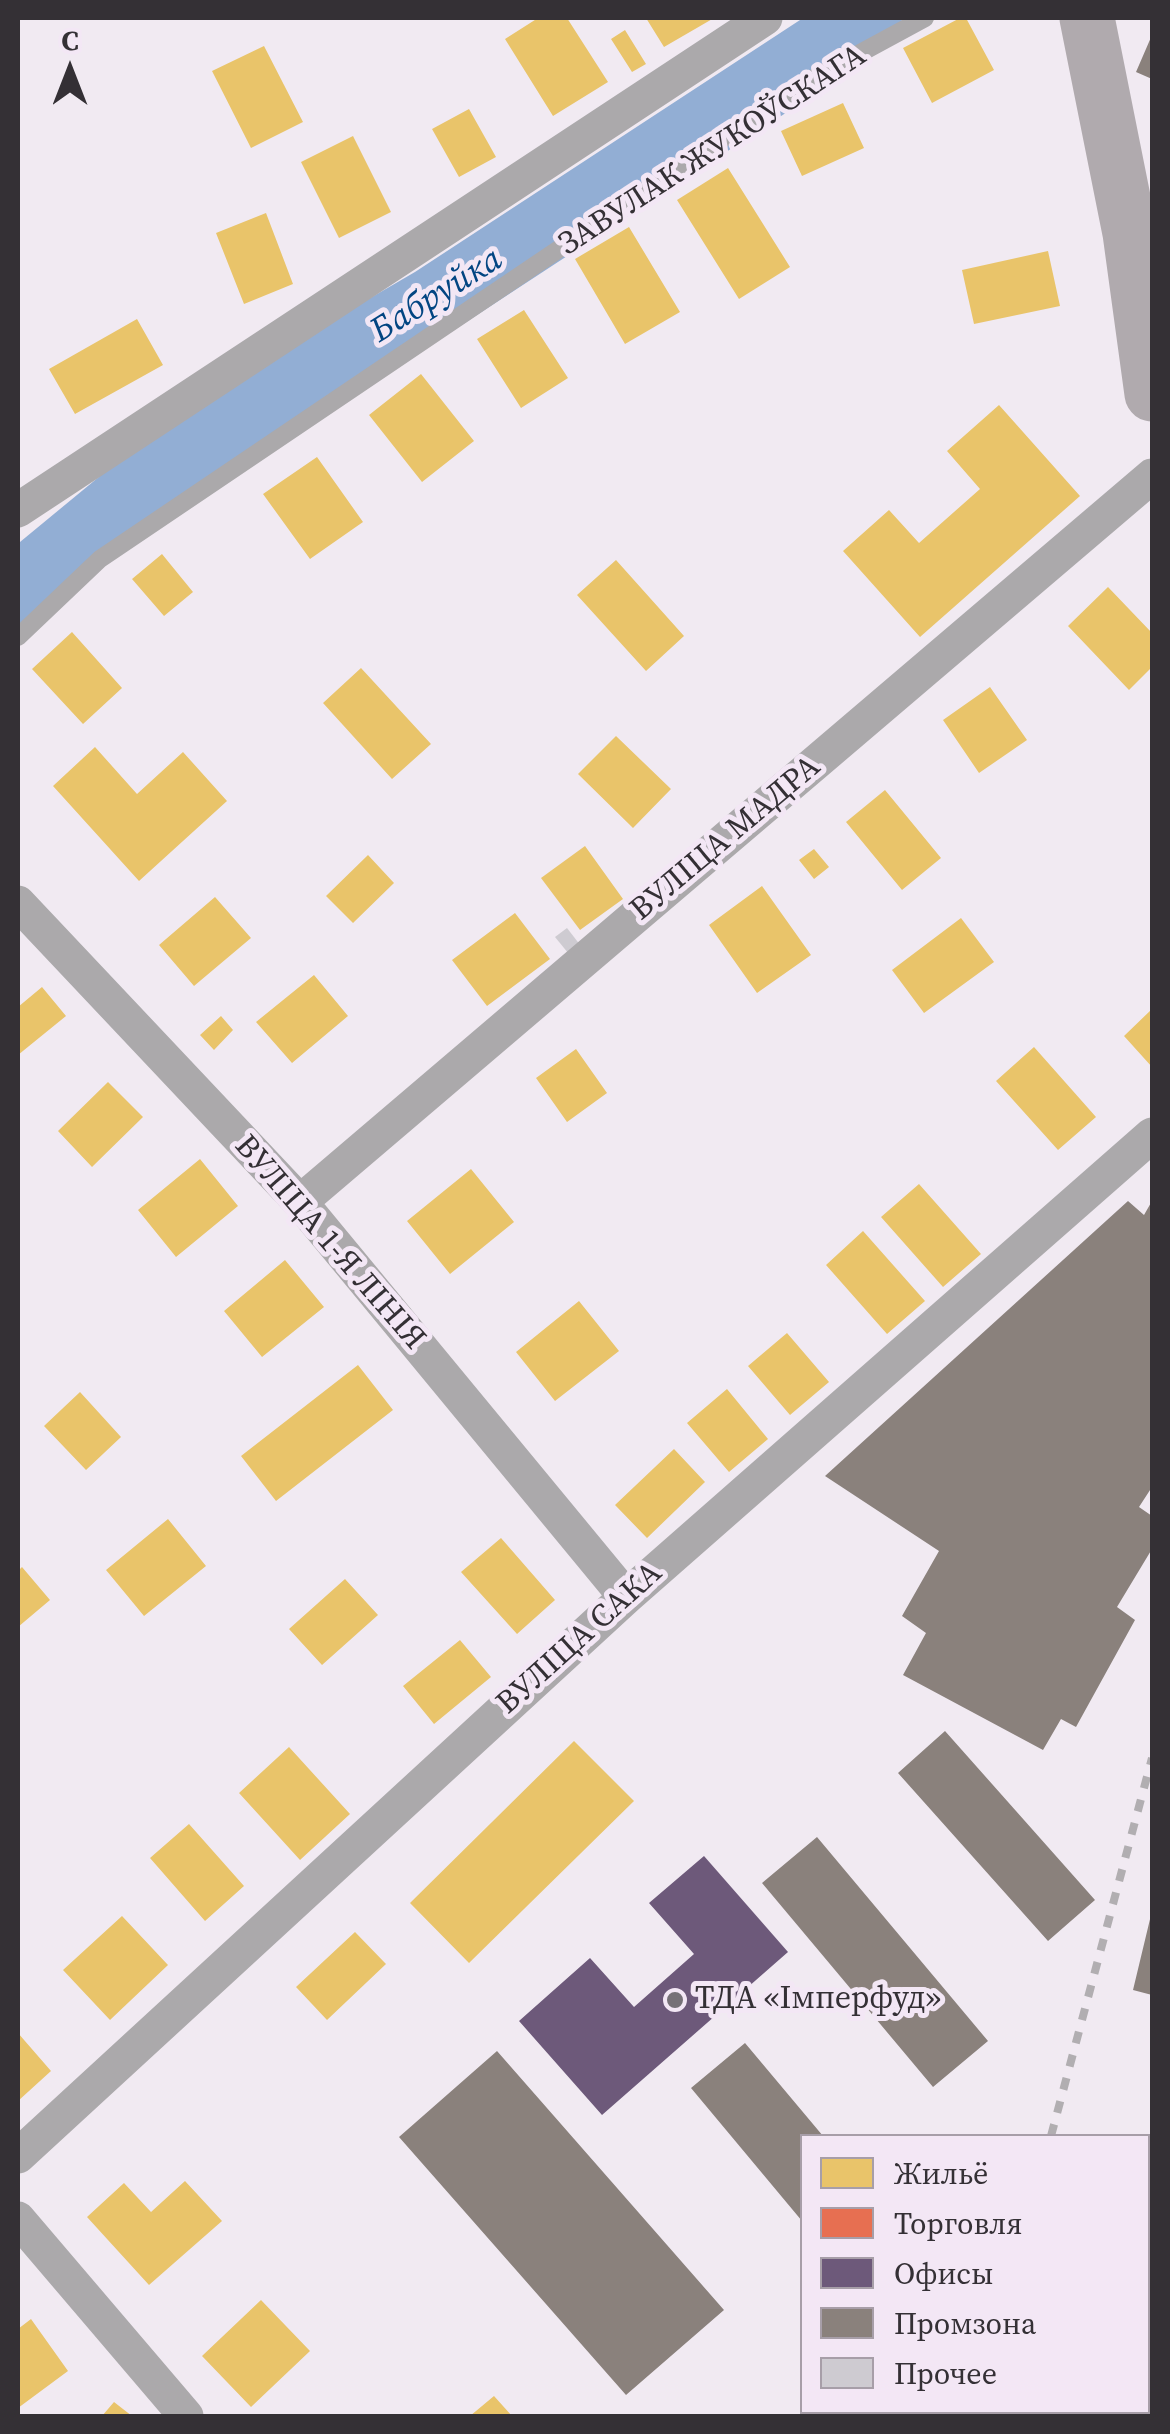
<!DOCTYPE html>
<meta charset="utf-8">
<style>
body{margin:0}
#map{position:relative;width:1170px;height:2434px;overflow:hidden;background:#f1eaf2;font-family:"Source Serif 4",serif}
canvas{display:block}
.frame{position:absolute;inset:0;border:20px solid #343035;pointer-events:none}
.legend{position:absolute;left:800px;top:2134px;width:350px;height:280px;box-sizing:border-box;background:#f3e7f5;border:2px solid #a79ea8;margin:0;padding:12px 18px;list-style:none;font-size:30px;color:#343035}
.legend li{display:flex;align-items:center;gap:20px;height:50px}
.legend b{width:50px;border:2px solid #a79ea8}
.north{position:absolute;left:20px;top:20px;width:100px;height:100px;-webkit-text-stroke:8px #f3e7f5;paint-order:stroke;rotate:0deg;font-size:28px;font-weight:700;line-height:40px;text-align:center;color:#343035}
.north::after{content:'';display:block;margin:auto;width:35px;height:45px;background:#343035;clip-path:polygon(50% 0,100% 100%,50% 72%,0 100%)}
</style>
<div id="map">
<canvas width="1170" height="2434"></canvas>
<div class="frame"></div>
<ul class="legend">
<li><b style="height:28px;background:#e9c46a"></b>Жильё</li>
<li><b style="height:28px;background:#e76f51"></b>Торговля</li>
<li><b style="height:28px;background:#6d597a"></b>Офисы</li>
<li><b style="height:28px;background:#8a817c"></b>Промзона</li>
<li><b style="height:28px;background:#cecbd1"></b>Прочее</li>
</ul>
<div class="north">С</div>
</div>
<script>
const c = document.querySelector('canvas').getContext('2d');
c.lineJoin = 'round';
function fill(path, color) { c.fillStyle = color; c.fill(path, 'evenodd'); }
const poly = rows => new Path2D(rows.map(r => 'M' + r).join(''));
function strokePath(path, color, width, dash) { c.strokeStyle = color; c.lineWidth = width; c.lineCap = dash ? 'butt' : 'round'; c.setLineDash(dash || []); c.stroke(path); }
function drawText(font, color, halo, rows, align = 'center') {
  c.font = font + ' "Source Serif 4",serif'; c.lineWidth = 10; c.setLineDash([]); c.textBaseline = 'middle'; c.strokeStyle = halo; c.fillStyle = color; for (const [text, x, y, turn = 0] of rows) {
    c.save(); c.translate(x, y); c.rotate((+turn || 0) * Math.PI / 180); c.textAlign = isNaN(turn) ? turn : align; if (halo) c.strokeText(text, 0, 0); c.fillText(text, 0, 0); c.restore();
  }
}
const homes = poly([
 [538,18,567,18,608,82,553,116,505,39],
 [646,18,714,18,664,47],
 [960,18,966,18,994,70,932,103,903,48],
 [625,30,646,64,632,72,611,39],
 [264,46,303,122,251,148,212,71],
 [843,103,864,148,802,176,781,131],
 [469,109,496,157,459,177,432,129],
 [353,136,391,212,339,238,301,162],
 [728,168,790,267,739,299,677,200],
 [266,213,293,284,244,304,216,233],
 [629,227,680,312,625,344,575,259],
 [1048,251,1060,306,974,324,962,270],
 [524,310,568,378,521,408,477,339],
 [137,319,163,365,75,414,49,369],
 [421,374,474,441,422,482,369,415],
 [999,405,1080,496,920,637,843,551,889,510,919,543,980,489,947,451],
 [317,457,363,522,310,559,263,494],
 [162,554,193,592,164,616,132,579],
 [616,560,684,636,646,671,577,595],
 [1108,587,1152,633,1152,667,1129,690,1068,626],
 [72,632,122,688,83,724,32,669],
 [361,668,431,744,392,779,323,703],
 [990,687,1027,740,979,773,943,720],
 [616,736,671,789,633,828,578,774],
 [95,747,137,794,183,752,227,801,139,881,53,786],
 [885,790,941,858,902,890,846,822],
 [585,846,623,899,580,930,541,878],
 [814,849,829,867,814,879,799,860],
 [368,855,394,883,353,923,326,896],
 [762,886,811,955,757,993,709,925],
 [215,897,251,938,194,986,159,945],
 [515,913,550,959,487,1006,452,960],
 [961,918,994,962,924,1013,892,970],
 [314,975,348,1016,292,1063,256,1022],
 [42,987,66,1016,18,1055,18,1007],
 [1152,1009,1152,1067,1124,1036],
 [221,1016,233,1030,214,1050,200,1035],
 [1034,1047,1096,1117,1058,1150,996,1081],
 [576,1049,607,1093,567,1122,536,1078],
 [108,1082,143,1117,92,1167,58,1131],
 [200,1159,238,1206,176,1257,138,1210],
 [471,1169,514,1222,450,1274,407,1221],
 [919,1184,981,1254,943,1287,881,1217],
 [863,1231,925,1301,887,1334,826,1265],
 [285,1260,324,1307,262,1357,224,1311],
 [579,1301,619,1351,555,1401,516,1352],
 [787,1333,829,1382,790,1415,748,1366],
 [358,1365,393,1410,276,1501,241,1456],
 [727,1389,768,1439,729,1472,687,1423],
 [80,1392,121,1437,86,1470,44,1426],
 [674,1449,705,1482,647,1538,615,1505],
 [168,1519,206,1566,144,1616,106,1570],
 [501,1538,555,1600,517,1634,461,1572],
 [22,1567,50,1600,18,1627,18,1571],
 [345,1579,378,1615,322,1665,289,1629],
 [460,1640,491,1677,434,1724,403,1686],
 [574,1741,634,1801,469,1963,410,1903],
 [289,1747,350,1814,300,1860,239,1793],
 [189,1824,244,1886,205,1921,150,1858],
 [122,1916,168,1965,110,2020,63,1970],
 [355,1932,386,1964,327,2020,296,1987],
 [18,2033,51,2071,18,2101],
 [185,2181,222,2221,149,2285,87,2217,124,2183,151,2212],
 [261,2300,310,2351,251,2407,202,2356],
 [31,2319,68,2371,18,2408,18,2329],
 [494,2396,512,2416,470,2416],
 [114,2402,132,2416,102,2416]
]);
const shops = poly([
 [1152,2382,1152,2416,1149,2416,1145,2412,1148,2412,1148,2385]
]);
const offices = poly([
 [704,1856,788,1952,602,2115,519,2021,590,1958,634,2007,694,1954,649,1903]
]);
const industry = poly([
 [1152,35,1152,79,1136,72],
 [1128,1201,1144,1215,1152,1201,1152,1487,1139,1507,1152,1516,1152,1549,1117,1607,1135,1620,1076,1727,1061,1719,1043,1750,903,1675,926,1633,902,1616,939,1551,825,1476],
 [945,1731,1095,1900,1048,1941,898,1773],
 [817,1837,988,2041,933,2087,762,1883],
 [1151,1915,1152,1915,1152,1995,1133,1990],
 [745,2043,823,2136,802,2136,802,2221,691,2088],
 [497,2051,724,2310,626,2395,399,2137]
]);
const river = poly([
 [18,589,132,495,287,387,433,302,867,18]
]);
const building = poly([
 [567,928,584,950,573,959,555,937]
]);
const lane = poly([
 [18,637,100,559,805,83,925,18]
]);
const street = poly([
 [18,510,765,18],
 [18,903,300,1202,626,1597],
 [300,1202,1152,476],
 [18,2156,626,1597,1152,1135],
 [18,2219,186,2416]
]);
const primary = poly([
 [1087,18,1130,233,1152,394]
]);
const rail = poly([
 [1051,2136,1152,1758],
 [971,2416,972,2412]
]);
const markers = [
 [675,2000,10,"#767177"]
];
const streetNames = [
 ["ЗАВУЛАК ЖУКОЎСКАГА",713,151,-33],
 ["ВУЛІЦА МАДРА",726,839,-40],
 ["ВУЛІЦА 1-Я ЛІНІЯ",329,1243,49],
 ["ВУЛІЦА САКА",580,1639,-42]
];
const poiNames = [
 ["ТДА «Імперфуд»",695,2000]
];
const waterNames = [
 ["Бабруйка",437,296,-32]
];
fill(homes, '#e9c46a');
fill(shops, '#e76f51');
fill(offices, '#6d597a');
fill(industry, '#8a817c');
strokePath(river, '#92aed4', 70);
fill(building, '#cecbd1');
strokePath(lane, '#aba9ab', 18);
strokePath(street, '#aba9ab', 35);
strokePath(primary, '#b0aaae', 55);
strokePath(rail, '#b1aeb1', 8, [12, 12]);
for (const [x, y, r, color] of markers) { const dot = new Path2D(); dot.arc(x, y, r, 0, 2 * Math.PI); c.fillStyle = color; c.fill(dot); strokePath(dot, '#f3e7f5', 4); }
drawText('32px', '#343035', '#f3e7f5', streetNames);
drawText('32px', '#343035', '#f3e7f5', poiNames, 'left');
drawText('italic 35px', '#024582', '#f3e7f5', waterNames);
</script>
